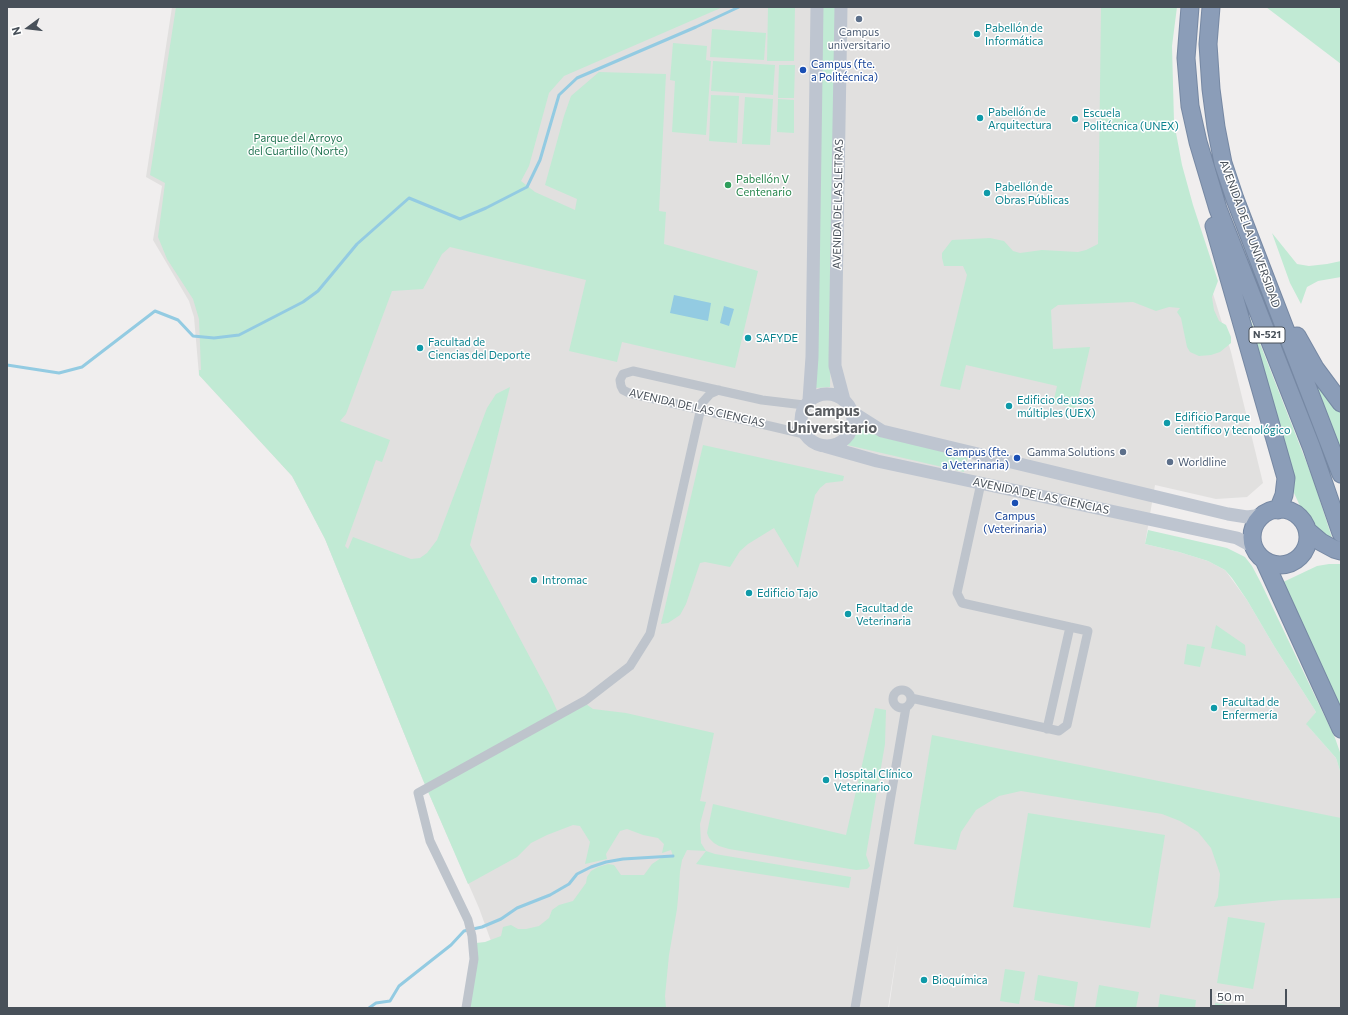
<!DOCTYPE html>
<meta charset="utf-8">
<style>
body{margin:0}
#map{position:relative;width:1348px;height:1015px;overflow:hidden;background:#f0eeee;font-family:Commissioner,sans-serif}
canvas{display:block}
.frame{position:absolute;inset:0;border:8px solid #485059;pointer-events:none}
.north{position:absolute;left:8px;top:8px;width:40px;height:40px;-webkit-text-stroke:3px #fff;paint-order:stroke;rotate:255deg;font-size:11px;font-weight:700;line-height:16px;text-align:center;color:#485059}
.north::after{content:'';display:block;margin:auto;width:14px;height:18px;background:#485059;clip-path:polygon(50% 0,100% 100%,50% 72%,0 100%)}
.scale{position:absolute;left:1210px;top:989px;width:77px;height:18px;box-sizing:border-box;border:2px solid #485059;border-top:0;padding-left:5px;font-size:12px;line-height:14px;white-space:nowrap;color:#485059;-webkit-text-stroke:3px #fff;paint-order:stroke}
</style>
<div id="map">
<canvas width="1348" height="1015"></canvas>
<div class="frame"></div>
<div class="north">N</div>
<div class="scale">50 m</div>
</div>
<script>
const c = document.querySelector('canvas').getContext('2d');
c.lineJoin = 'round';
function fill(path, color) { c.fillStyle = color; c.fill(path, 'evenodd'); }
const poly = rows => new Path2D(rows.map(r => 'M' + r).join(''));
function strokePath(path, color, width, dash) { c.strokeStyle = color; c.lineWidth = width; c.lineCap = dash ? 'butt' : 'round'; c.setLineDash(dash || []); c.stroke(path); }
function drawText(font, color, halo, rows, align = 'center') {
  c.font = font + ' Commissioner,sans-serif'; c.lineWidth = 3; c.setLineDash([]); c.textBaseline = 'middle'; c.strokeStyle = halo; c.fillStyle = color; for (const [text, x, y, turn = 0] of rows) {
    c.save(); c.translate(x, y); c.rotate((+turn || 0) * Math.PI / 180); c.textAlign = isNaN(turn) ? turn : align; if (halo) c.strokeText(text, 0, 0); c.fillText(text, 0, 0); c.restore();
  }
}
const education = poly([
 [172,7,1170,7,1172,140,1194,232,1231,352,1263,483,1247,497,1216,499,1155,485,1145,544,1179,552,1208,561,1225,570,1247,600,1274,646,1316,712,1307,725,1336,758,1341,774,1341,1008,889,1008,898,945,888,1008,551,1008,492,944,479,908,423,780,325,539,292,476,199,375,194,317,189,301,153,240,162,186,146,177]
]);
const green = poly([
 [176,7,723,7,564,76,549,93,529,166,521,181,535,192,575,210,577,199,545,185,564,116,571,96,599,72,666,74,659,211,666,212,664,244,758,271,735,368,622,342,617,362,569,351,586,280,450,247,442,254,423,289,392,291,346,414,340,421,390,440,382,462,376,460,345,546,348,549,353,537,411,559,420,558,427,553,437,540,487,408,496,394,510,387,470,545,550,695,560,717,586,704,593,709,626,713,714,733,700,801,706,802,700,824,701,843,706,851,715,854,851,877,849,888,696,864,706,851,687,850,682,860,680,871,679,887,677,909,669,955,665,996,666,1008,470,1008,476,943,485,942,501,936,503,927,511,925,518,929,526,929,539,926,549,918,552,910,559,905,573,901,586,883,587,877,591,871,598,867,608,864,614,865,621,875,644,875,652,864,661,858,673,856,671,850,662,853,664,844,658,838,643,835,627,829,620,831,606,854,607,859,585,864,590,842,580,826,573,825,547,835,531,843,517,857,468,884,423,780,325,539,292,476,199,375,199,370,201,370,199,319,193,299,167,259,158,237,165,183,150,175],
 [768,7,795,7,794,61,767,61],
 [823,7,835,7,830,387,815,388],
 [1101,7,1177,7,1172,46,1174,122,1182,165,1193,205,1218,281,1212,297,1214,310,1219,321,1226,325,1231,337,1231,343,1220,352,1211,355,1199,356,1190,352,1187,347,1181,318,1177,312,1180,308,1169,307,1156,311,1133,302,1058,305,1051,310,1053,349,1090,347,1076,408,1053,404,1057,386,966,365,960,390,940,386,967,275,963,266,944,266,942,258,942,253,952,240,990,238,1004,241,1013,251,1020,253,1042,250,1078,252,1086,250,1098,244],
 [1266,7,1341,7,1341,64],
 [712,29,766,33,764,60,710,57],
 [673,43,707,46,706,60,711,61,706,135,672,132,675,81,670,80],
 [713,61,775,65,773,95,711,91],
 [779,65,795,65,794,98,778,98],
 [711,95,739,96,737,143,709,141],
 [745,97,773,99,770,145,742,144],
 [778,99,794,100,794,133,777,132],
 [1272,233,1297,264,1309,266,1327,264,1341,261,1341,277,1318,281,1307,287,1301,304,1290,283],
 [1241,295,1313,479,1333,541,1316,530,1312,521,1300,506,1294,493,1292,480],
 [1315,380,1341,410,1341,450,1315,383],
 [859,425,870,432,881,437,968,457,964,472,847,445,857,433],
 [703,445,844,476,843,481,826,483,820,488,815,495,798,568,774,528,748,544,740,551,730,567,705,562,700,563,686,604,680,615,668,623,661,624],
 [1148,530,1227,548,1245,557,1252,566,1261,583,1335,738,1341,755,1341,774,1336,758,1306,724,1316,712,1274,646,1247,600,1232,578,1225,570,1208,561,1179,552,1145,544],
 [1329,564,1340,564,1341,570,1341,718,1279,584,1317,566],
 [1216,625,1245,645,1246,656,1211,648],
 [1187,644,1205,647,1200,667,1184,664],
 [875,708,886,710,885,744,866,855,870,866,867,869,856,870,729,849,719,846,714,843,709,838,707,833,713,804,846,835],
 [932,735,1341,818,1341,898,1282,900,1214,907,1218,897,1220,874,1211,848,1198,832,1180,821,1162,814,1021,791,999,796,976,810,961,832,956,850,914,844],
 [1028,813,1165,835,1150,928,1013,907],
 [1228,917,1265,923,1253,989,1217,983],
 [1005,969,1025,972,1019,1004,1000,1001],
 [1038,975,1078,982,1074,1007,1034,1000],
 [1099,985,1139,992,1136,1008,1095,1008],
 [1160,994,1196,1000,1195,1008,1158,1008],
 [1215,1003,1243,1008,1215,1008]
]);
const water = poly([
 [674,295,711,303,708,321,670,313],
 [724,306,734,309,729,326,720,323]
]);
const stream = poly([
 [7,365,59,373,82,367,155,311,178,320,193,336,214,338,239,335,303,302,318,291,357,244,409,198,460,219,486,208,527,187,540,160,559,95,577,78,696,27,739,7],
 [369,1008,376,1003,390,1001,399,986,451,945,464,931,482,927,501,919,517,908,550,895,569,884,577,874,591,867,606,862,623,859,673,856]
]);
const street = poly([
 [804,434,629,393,623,390,621,386,620,380,623,374,633,371,762,400,804,405],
 '893 699a9 9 0 1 1 18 0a9 9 0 1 1-18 0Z',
 [911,698,1059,731,1067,725,1088,631,962,603,957,593,981,483],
 [1047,729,1070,627],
 [466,1008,474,959,472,936,468,920,430,841,418,793,586,700,630,666,650,634,702,403,710,394,719,390],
 [855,1008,906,707]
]);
const secondary = poly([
 [841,7,835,358,835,366,844,400],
 '801 420a26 26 0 1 1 52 0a26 26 0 1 1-52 0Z',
 [809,400,812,357,817,7],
 [852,412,882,431,1228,514,1247,517,1263,515],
 [824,446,877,461,1237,538,1250,545,1256,551]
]);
const highway = poly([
 [1190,7,1186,58,1190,106,1198,142,1218,209,1311,446,1341,533],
 [1211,7,1208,44,1211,89,1216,127,1223,163,1235,199,1341,474],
 [1214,226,1286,478,1284,495,1278,510],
 [1297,336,1315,368,1341,403],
 '1252 537a28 28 0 1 1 56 0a28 28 0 1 1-56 0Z',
 [1308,531,1321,542,1334,549,1341,551],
 [1264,560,1341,729]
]);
const markers = [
 [859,19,4,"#5c6f8a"],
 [977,34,4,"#0f9aa8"],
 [803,70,4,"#1a4fb4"],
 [980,118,4,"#0f9aa8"],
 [1075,119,4,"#0f9aa8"],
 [728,185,4,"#2e9e5b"],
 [987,193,4,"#0f9aa8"],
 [748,338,4,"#0f9aa8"],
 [420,348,4,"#0f9aa8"],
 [1009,406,4,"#0f9aa8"],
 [1167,423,4,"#0f9aa8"],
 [1123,452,4,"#5c6f8a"],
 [1017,458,4,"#1a4fb4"],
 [1170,462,4,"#5c6f8a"],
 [1015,503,4,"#1a4fb4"],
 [534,580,4,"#0f9aa8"],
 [749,593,4,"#0f9aa8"],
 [848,614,4,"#0f9aa8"],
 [1214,708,4,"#0f9aa8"],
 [826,780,4,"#0f9aa8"],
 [924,980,4,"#0f9aa8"]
];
const shields = [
 [1267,335,36]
];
const shieldNames = [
 ["N-521",1267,335]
];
const cultureNames = [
 ["Pabellón de",985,28],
 ["Informática",985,41],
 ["Pabellón de",988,112],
 ["Arquitectura",988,125],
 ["Escuela",1083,113],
 ["Politécnica (UNEX)",1083,126],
 ["Pabellón de",995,187],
 ["Obras Públicas",995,200],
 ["SAFYDE",756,338],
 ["Facultad de",428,342],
 ["Ciencias del Deporte",428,355],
 ["Edificio de usos",1017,400],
 ["múltiples (UEX)",1017,413],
 ["Edificio Parque",1175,417],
 ["científico y tecnológico",1175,430],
 ["Intromac",542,580],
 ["Edificio Tajo",757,593],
 ["Facultad de",856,608],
 ["Veterinaria",856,621],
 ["Facultad de",1222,702],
 ["Enfermería",1222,715],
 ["Hospital Clínico",834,774],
 ["Veterinario",834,787],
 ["Bioquímica",932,980]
];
const serviceNames = [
 ["Campus",859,32],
 ["universitario",859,45],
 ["Gamma Solutions",1115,452,"right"],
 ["Worldline",1178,462,"left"]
];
const transitNames = [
 ["Campus (fte.",811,64],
 ["a Politécnica)",811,77],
 ["Campus (fte.",1009,452,"right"],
 ["a Veterinaria)",1009,465,"right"],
 ["Campus",1015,516,"center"],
 ["(Veterinaria)",1015,529,"center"]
];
const parkNames = [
 ["Parque del Arroyo",298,138],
 ["del Cuartillo (Norte)",298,151]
];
const leisureNames = [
 ["Pabellón V",736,179],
 ["Centenario",736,192]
];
const streetNames = [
 ["AVENIDA DE LAS LETRAS",838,204,-89],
 ["AVENIDA DE LA UNIVERSIDAD",1250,234,70],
 ["AVENIDA DE LAS CIENCIAS",697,408,13],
 ["AVENIDA DE LAS CIENCIAS",1041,496,12]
];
const districtNames = [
 ["Campus",832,411],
 ["Universitario",832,428]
];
fill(education, '#e1e0df');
fill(green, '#c1ead4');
fill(water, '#93cbe2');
strokePath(stream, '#93cbe2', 3);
strokePath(highway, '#7688a3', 19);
strokePath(street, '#bec4cc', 9);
strokePath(secondary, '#bec5d0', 13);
strokePath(highway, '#8b9db8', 17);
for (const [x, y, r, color] of markers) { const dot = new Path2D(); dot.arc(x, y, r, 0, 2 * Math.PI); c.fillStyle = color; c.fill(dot); strokePath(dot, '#fff', 1.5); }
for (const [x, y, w] of shields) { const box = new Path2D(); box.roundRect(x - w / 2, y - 8, w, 16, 3); c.fillStyle = '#fff'; c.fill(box); strokePath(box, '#485059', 1); }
drawText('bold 10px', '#485059', null, shieldNames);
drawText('11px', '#0d838f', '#fff', cultureNames, 'left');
drawText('11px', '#4e5e75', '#fff', serviceNames);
drawText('11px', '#164399', '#fff', transitNames, 'left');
drawText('11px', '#217351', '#fff', parkNames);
drawText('11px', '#27864d', '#fff', leisureNames, 'left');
drawText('11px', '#485059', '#fff', streetNames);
drawText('bold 15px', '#5b5e62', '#fff', districtNames);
</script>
